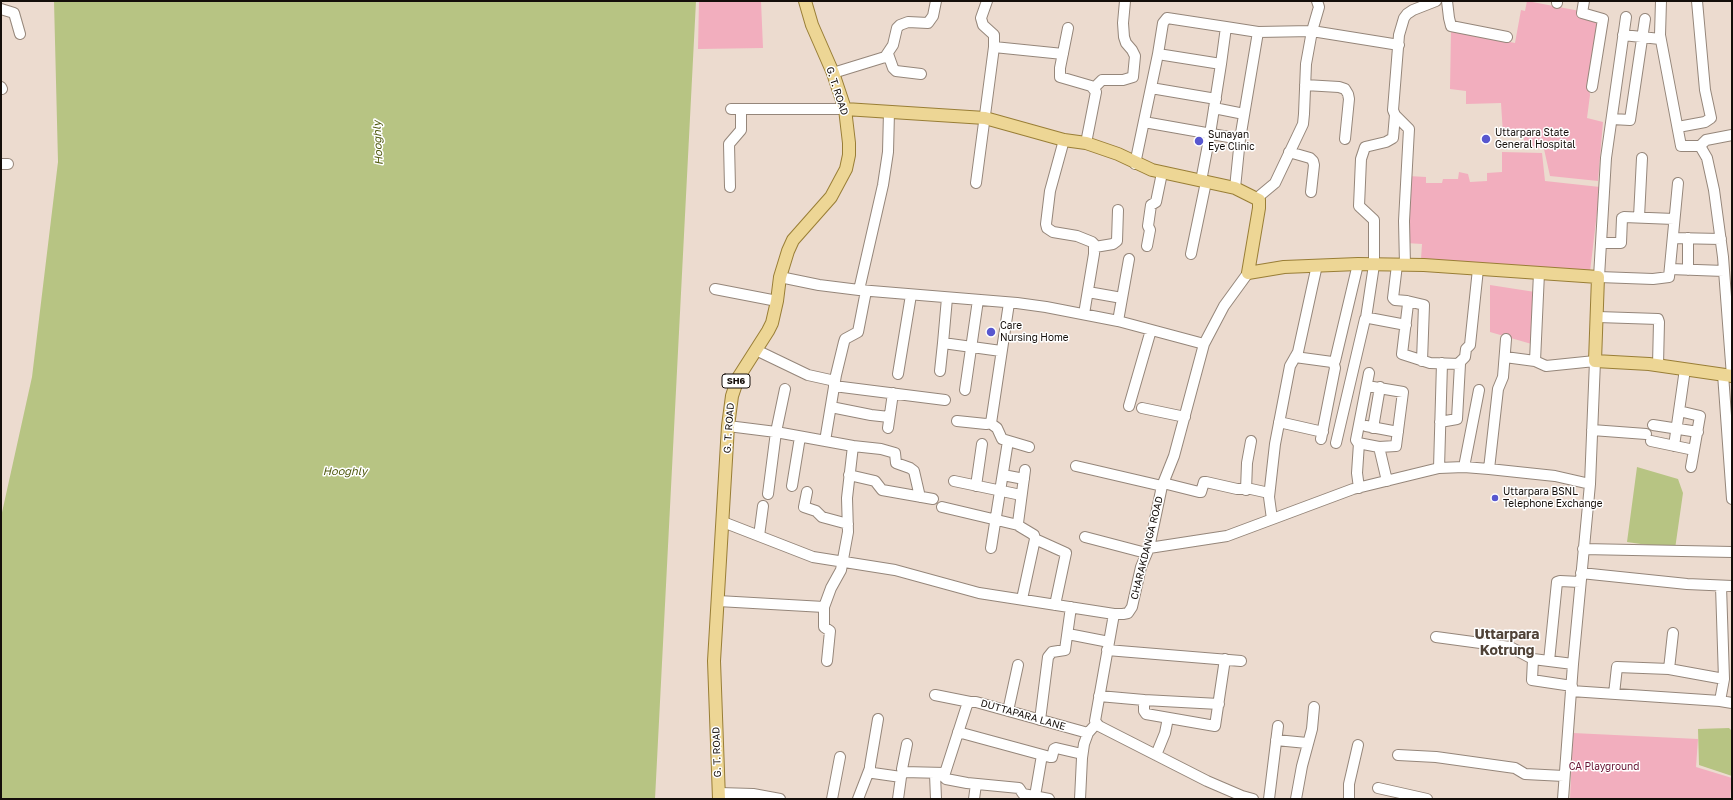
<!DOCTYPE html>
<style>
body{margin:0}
#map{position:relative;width:1733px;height:800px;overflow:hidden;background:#ecdbcf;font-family:"Golos Text",sans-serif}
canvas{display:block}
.frame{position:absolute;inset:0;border:2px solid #140e0a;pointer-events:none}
</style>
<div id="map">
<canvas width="1733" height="800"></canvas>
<div class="frame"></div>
</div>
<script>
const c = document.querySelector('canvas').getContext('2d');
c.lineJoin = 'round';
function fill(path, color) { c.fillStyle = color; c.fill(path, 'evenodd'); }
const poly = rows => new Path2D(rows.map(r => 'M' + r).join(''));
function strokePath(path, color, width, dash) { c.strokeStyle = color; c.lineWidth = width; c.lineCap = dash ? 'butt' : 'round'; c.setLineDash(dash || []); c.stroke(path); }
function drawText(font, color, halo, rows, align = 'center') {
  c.font = font + ' "Golos Text",sans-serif'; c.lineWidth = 3; c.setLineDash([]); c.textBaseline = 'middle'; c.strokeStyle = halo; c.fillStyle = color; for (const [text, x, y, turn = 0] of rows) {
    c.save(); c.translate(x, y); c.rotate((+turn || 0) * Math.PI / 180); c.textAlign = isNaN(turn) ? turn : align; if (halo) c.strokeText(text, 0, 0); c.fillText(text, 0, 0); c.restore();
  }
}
const green = poly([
 [699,1,761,1,763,48,698,49],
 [1527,1,1580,11,1600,21,1589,88,1590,95,1587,118,1603,122,1598,181,1550,176,1544,149,1524,147,1524,133,1503,134,1501,103,1466,104,1466,91,1450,89,1451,30,1515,43,1521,10,1525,11],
 [1502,152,1542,153,1545,181,1600,187,1590,272,1421,259,1422,244,1406,243,1408,176,1426,177,1426,183,1442,183,1443,179,1458,179,1459,172,1468,174,1470,182,1487,181,1487,173,1502,172],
 [1490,285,1535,292,1535,345,1490,332],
 [1573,733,1698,739,1696,767,1732,778,1730,799,1570,799]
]);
const water = poly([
 [54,1,696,1,655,799,1,799,1,517,32,377,58,162],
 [1637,467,1678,479,1683,493,1675,549,1627,542],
 [1729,728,1732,731,1732,776,1699,765,1698,729]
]);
const minor = poly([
 [1317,1,1319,7,1312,31,1399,45],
 [1447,1,1449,18,1451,26,1507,37],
 [1584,1,1582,13,1603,19,1592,87],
 [1661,1,1660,35,1681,146,1700,146,1706,140,1732,135],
 [1557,3,1557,1],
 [1,9,14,13,20,34],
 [1626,17,1606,158,1599,277,1653,279,1669,277,1678,183],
 [1068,28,1060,68,1060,77,1091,86,1096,92,1086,143],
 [1623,35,1660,39],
 [994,47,1063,54],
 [888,54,893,68,896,71,921,74],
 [1158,54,1163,23,1167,18,1226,27],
 [833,73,885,57,893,45,897,28,900,25,908,22,928,23,933,16,936,1],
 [1305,85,1339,87,1345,89,1348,94,1349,99,1345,139],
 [1,87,2,89],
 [1094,88,1102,80,1123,80,1133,77,1135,56,1132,50,1126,43,1124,37,1123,23,1125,1],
 [1151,88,1216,99],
 [1214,108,1244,114],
 [731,109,845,109],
 [1612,119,1630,120,1645,19],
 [1144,122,1240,139],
 [1678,127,1705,122,1711,118,1705,90,1697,1],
 [1064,140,1050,191,1046,224,1047,228,1053,232,1077,236,1092,242,1094,244,1094,254,1084,314],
 [1700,146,1707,158,1714,190,1723,257,1732,376],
 [1289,152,1310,158,1313,161,1314,165,1311,192],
 [1,164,8,164],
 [1135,164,1158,54,1221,64,1226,27,1258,32,1312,31,1306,64,1304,114,1303,124,1275,183,1257,198],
 [1201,181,1210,134,1221,64],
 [976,183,994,47,994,35,983,25,981,18,987,1],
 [730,187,729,144,741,130,741,109],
 [1235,188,1240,139,1258,32],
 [1639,217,1642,158],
 [1673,238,1721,239],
 [1601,243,1621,243,1622,218,1624,217,1674,219],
 [1147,246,1150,230,1148,226,1151,205,1156,202,1162,173],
 [1095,247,1113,244,1117,241,1118,210],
 [1191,254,1206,182],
 [1397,265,1393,298,1395,300,1407,301,1408,304,1402,354,1430,363,1460,364,1457,419,1440,422],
 [1405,265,1404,221,1409,129,1395,115,1393,110,1399,35,1404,18,1407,14,1413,10,1436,1],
 [1670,269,1724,271],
 [1688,270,1688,238],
 [1248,273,1224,306,1204,344,1174,456,1162,486,1149,548,1141,567,1132,607,1128,613,1123,614,1114,614,1095,721,1099,726,1207,781,1242,796,1253,799],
 [1539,273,1535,361,1546,366,1595,361,1590,484,1573,664,1563,799],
 [780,277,819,285,859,290,1017,303,1046,307,1118,321,1204,344],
 [715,289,777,301],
 [859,290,883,185,888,152,889,112],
 [1088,292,1122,298],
 [1407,301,1424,305,1422,361],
 [1598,317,1658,319,1659,322,1658,365],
 [1366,318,1374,265,1374,220,1359,206,1361,159,1365,147,1386,142,1393,138,1395,115],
 [1118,321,1129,259],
 [943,343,947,298],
 [756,350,808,375,835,381],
 [1295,357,1332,362,1335,361,1358,264],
 [1505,357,1535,361],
 [1459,363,1465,357,1466,349,1470,345,1478,269],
 [940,371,943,343,1001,351],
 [1369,373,1356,440,1358,443,1379,447,1387,481],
 [898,374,911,295],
 [1723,374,1732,499],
 [834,386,945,400],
 [1367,386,1403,392,1396,446,1379,447],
 [965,390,978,300],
 [1129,406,1151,330],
 [831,407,871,415,889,417],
 [1142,408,1185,417],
 [1679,411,1700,416,1691,467],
 [957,421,986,424,991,423,1009,303],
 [1279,422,1323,432],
 [990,423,997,428,1002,439,1029,447],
 [1653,425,1698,432],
 [1366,426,1398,432],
 [888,428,893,393],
 [1373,428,1380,387],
 [1592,430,1646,434],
 [1321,439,1335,368,1333,361],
 [825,441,836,375,844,342,845,339,858,332,866,291],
 [1651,441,1694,450],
 [1336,443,1365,319,1369,318,1406,325],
 [853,446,881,449,895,453,896,463,910,468,914,471,920,497],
 [1674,446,1685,369],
 [1076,466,1162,486],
 [1464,467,1479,390],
 [1439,468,1442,363],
 [1489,469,1498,389,1503,377,1506,339],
 [849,475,875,481,882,490,933,499],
 [1003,475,1024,479],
 [954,481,1021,495],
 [1163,483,1199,492,1201,492,1204,482,1206,482,1237,489,1251,489,1269,493],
 [792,486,800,437],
 [976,486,982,444],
 [1359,488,1357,473,1359,443],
 [1246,490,1247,463,1251,441],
 [807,492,804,507,816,511,822,517,848,524],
 [768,494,776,432,785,389],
 [942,507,1018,525],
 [1272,519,1269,497,1275,444,1290,366,1298,352,1317,265],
 [723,522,813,557,895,570,979,593,1114,614],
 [759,536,763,506],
 [1085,537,1146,553],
 [1035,539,1066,553,1055,605],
 [991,548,1008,441],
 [1149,548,1227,536,1353,489,1439,468,1464,467,1489,469,1555,476,1590,484],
 [1583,549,1732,552],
 [1581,573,1687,584,1732,586],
 [1022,599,1035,539,1034,535,1019,526,1018,523,1025,470],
 [718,601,824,607,831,588,841,570,848,532,847,498,853,446,776,432,728,426],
 [824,607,824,627,830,631,827,661],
 [1068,634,1109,642],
 [1436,637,1510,647,1533,659,1532,680,1572,686],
 [1107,650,1241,661],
 [1533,659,1573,664],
 [1549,661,1557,582,1560,581,1580,582],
 [1669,669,1673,633],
 [1571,691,1720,701,1732,703],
 [1614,694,1617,667,1669,669,1724,679],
 [935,695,970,702],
 [1099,696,1144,700,1144,711,1146,714,1215,726,1225,659],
 [1144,700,1219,704],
 [1720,701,1724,679,1721,586],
 [1008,711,1018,665],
 [878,719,870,766,870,771,873,773,901,777],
 [1040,720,1048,657,1052,652,1065,650,1071,607],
 [958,732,1050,757,1052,757,1054,749,1056,748,1082,754],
 [1276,740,1307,743],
 [1156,755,1165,733,1168,718],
 [1398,755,1436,757,1515,768,1525,774,1564,776],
 [903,772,902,769,907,744],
 [935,774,936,799],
 [941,774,946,779,967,783,1019,788,1023,794,1049,799],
 [1378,788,1427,799],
 [719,793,753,794,780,799],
 [832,799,840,757],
 [858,799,870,768],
 [898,799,901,777,903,772,945,773,967,705,970,702,976,702,1088,733,1096,724],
 [974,799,976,784],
 [1036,799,1035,796,1042,755],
 [1080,799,1082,758,1084,744,1088,733],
 [1269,799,1278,726],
 [1296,799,1302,766,1312,729,1314,707],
 [1349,799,1349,784,1358,745]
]);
const major = poly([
 [845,109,985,118,1064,140,1086,143,1118,154,1152,170,1235,188,1259,200,1259,208,1248,273,1284,267,1358,264,1424,265,1598,277,1595,361,1649,364,1732,376],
 [719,799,714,661,728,426,732,396,738,378,768,331,772,323,777,301,780,277,788,251,793,240,831,197,846,169,849,155,849,143,845,109,833,73,812,25,805,1]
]);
const markers = [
 [1486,139,5,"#5857cf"],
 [1199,141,5,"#5857cf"],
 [991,332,5,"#5857cf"],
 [1495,498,4,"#5857cf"]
];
const shields = [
 [736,381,28]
];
const shieldNames = [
 ["SH6",736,381]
];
const streetNames = [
 ["G. T. ROAD",837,91,72],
 ["G. T. ROAD",729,428,-86],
 ["CHARAKDANGA ROAD",1147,548,-76],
 ["DUTTAPARA LANE",1023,715,16],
 ["G. T. ROAD",717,752,-92]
];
const poiNames = [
 ["Uttarpara State",1495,133],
 ["General Hospital",1495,145],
 ["Sunayan",1208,135],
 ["Eye Clinic",1208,147],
 ["Care",1000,326],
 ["Nursing Home",1000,338],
 ["Uttarpara BSNL",1503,492],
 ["Telephone Exchange",1503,504]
];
const parkNames = [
 ["CA Playground",1604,767]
];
const waterNames = [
 ["Hooghly",378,143,-93],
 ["Hooghly",345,472]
];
const districtNames = [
 ["Uttarpara",1507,635],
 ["Kotrung",1507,651]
];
fill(green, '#f2aebe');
fill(water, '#b7c483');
strokePath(minor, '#95867a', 12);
strokePath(major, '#997e36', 14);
strokePath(minor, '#fff', 10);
strokePath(major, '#edd695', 12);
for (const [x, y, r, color] of markers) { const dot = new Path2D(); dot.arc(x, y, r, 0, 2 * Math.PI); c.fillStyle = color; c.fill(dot); strokePath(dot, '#fff', 1.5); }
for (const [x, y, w] of shields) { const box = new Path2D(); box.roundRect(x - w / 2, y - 7, w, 14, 3); c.fillStyle = '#fff'; c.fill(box); strokePath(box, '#140e0a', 1); }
drawText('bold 9px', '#140e0a', null, shieldNames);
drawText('10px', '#140e0a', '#fff', streetNames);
drawText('10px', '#140e0a', '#fff', poiNames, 'left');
drawText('10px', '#651232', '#fff', parkNames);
drawText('italic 11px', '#515b11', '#fff', waterNames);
drawText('bold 14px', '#4f4237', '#fff', districtNames);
</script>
